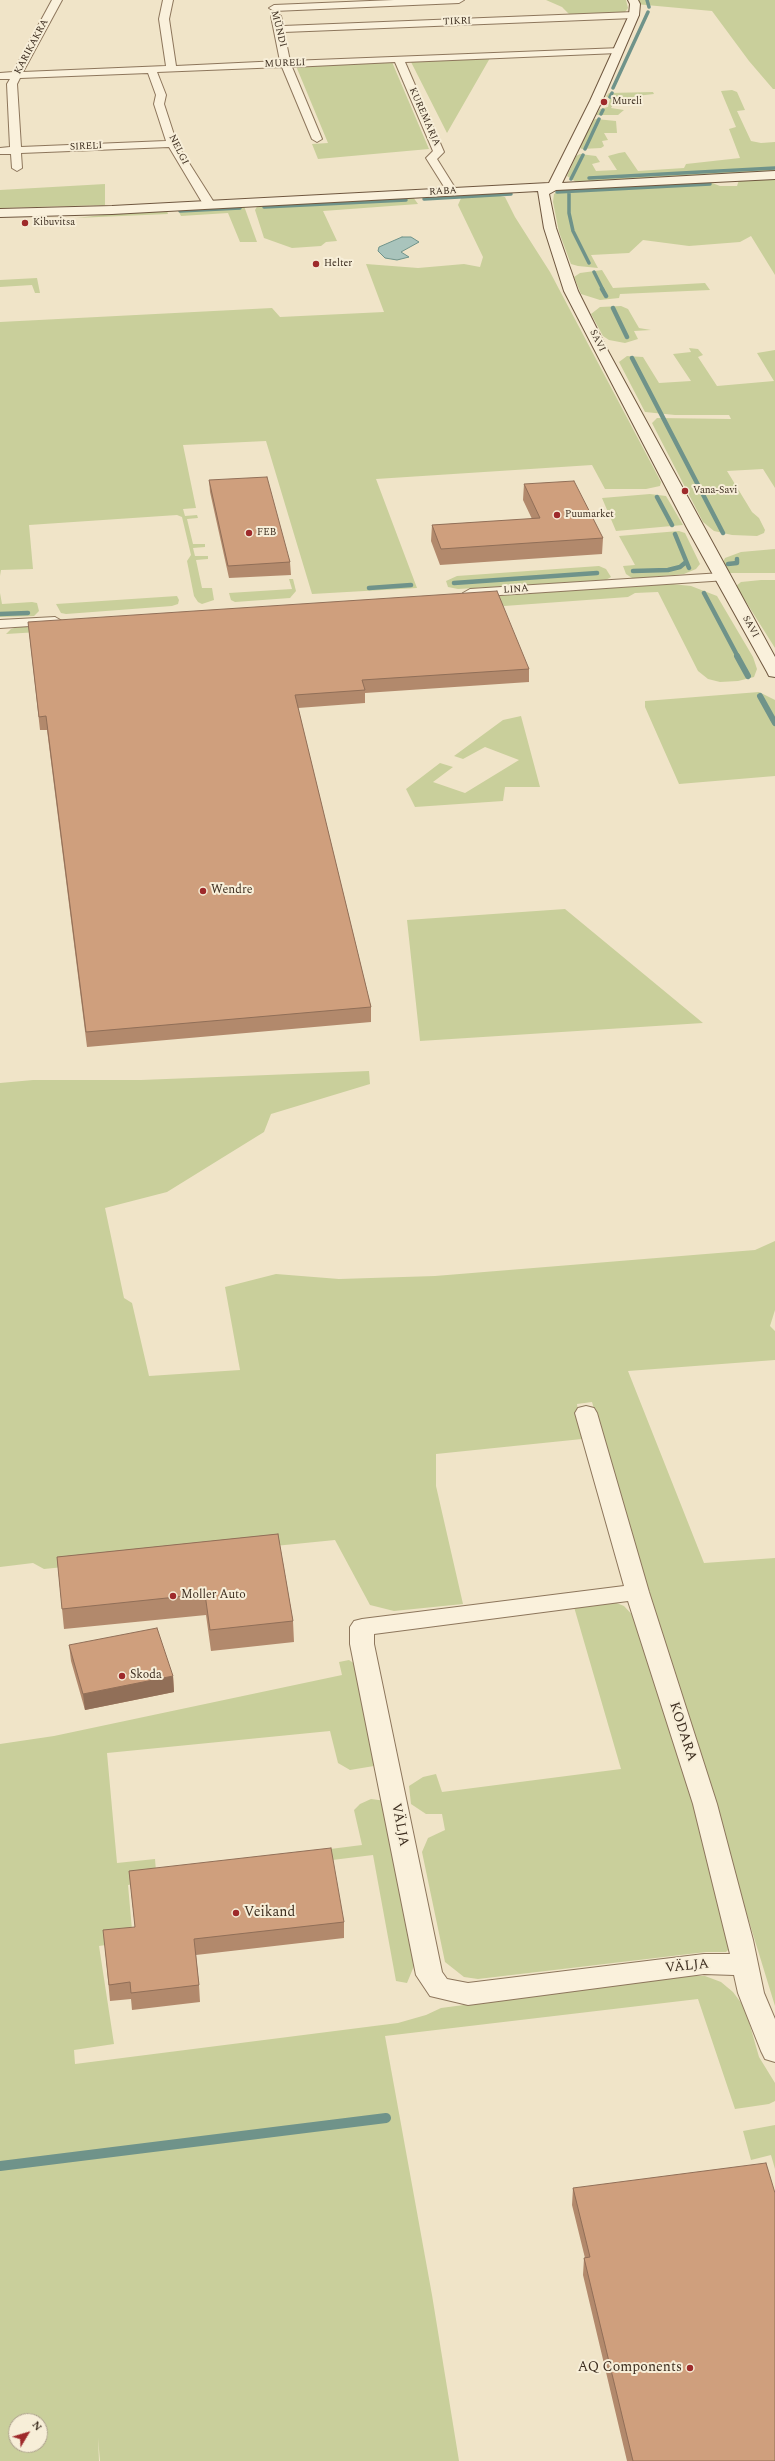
<!DOCTYPE html>
<meta charset="utf-8">
<style>
body{margin:0}
#map{position:relative;width:775px;height:2461px;overflow:hidden;background:#f0e4c8;font-family:Spectral,serif}
canvas{display:block}
.north{position:absolute;left:8px;top:2413px;width:40px;height:40px;box-sizing:border-box;background:#f7eed8;border:1px solid #ada18e;border-radius:50%;rotate:52deg;font-size:11px;font-weight:700;line-height:16px;text-align:center;color:#3d2e20}
.north::after{content:'';display:block;margin:auto;width:14px;height:18px;background:#9e2a2b;clip-path:polygon(50% 0,100% 100%,50% 72%,0 100%)}
</style>
<div id="map">
<canvas width="775" height="2461"></canvas>
<div class="north">N</div>
</div>
<script>
const c = document.querySelector('canvas').getContext('2d');
c.lineJoin = 'round';
function fill(path, color) { c.fillStyle = color; c.fill(path, 'evenodd'); }
const poly = rows => new Path2D(rows.map(r => 'M' + r).join(''));
function strokePath(path, color, width, dash) { c.strokeStyle = color; c.lineWidth = width; c.lineCap = dash ? 'butt' : 'round'; c.setLineDash(dash || []); c.stroke(path); }
function drawText(font, color, halo, rows, align = 'center') {
  c.font = font + ' Spectral,serif'; c.lineWidth = 4; c.setLineDash([]); c.textBaseline = 'middle'; c.strokeStyle = halo; c.fillStyle = color; for (const [text, x, y, turn = 0] of rows) {
    c.save(); c.translate(x, y); c.rotate((+turn || 0) * Math.PI / 180); c.textAlign = isNaN(turn) ? turn : align; if (halo) c.strokeText(text, 0, 0); c.fillText(text, 0, 0); c.restore();
  }
}
const green = poly([
 [546,0,626,0,628,8,625,12,571,16,562,7],
 [633,0,775,0,775,89,773,89,749,61,712,11,635,4],
 [490,58,447,133,411,62],
 [392,62,429,149,318,159,312,144,328,143,296,66],
 [732,90,737,92,745,110,737,111,751,141,761,143,775,142,775,172,590,182,576,182,567,176,576,156,580,154,596,156,600,162,592,164,596,171,617,170,608,156,619,153,625,152,638,171,684,168,686,164,740,158,729,129,736,127,721,91],
 [653,92,654,94,636,96,636,97,617,99,611,108,624,110,618,115,596,115,600,109,608,107,610,99,606,96,609,93],
 [596,119,616,121,617,133,604,133,608,140,602,141,604,146,601,148,582,149,580,148,592,120],
 [775,179,775,275,751,236,740,242,689,246,643,240,629,253,591,255,598,268,578,266,571,264,569,259,559,232,553,202,554,194,560,189,707,181,720,186,737,186,739,180],
 [105,184,105,205,0,208,0,190],
 [485,193,505,197,515,217,550,272,661,482,660,486,646,489,605,489,592,465,376,479,417,588,312,594,266,441,183,445,196,508,183,509,185,516,197,515,198,518,187,519,193,544,205,544,205,547,193,548,195,556,208,556,208,559,196,560,202,588,212,588,214,600,202,604,198,602,194,596,187,561,191,555,182,517,177,515,29,525,33,569,1,570,0,576,0,322,272,308,280,317,384,312,366,264,418,268,464,264,480,267,483,257,458,205,462,196],
 [413,197,418,204,323,211,337,241,326,242,321,246,292,248,264,238,255,210,258,205],
 [244,206,257,242,240,242,228,213,181,216,178,210],
 [156,209,167,211,168,214,76,218],
 [602,270,613,288,705,283,710,290,620,294,619,298,600,300,581,294,574,277,580,273],
 [37,278,40,293,35,293,32,285,0,287,0,280],
 [621,306,628,309,639,328,651,330,634,331,638,339,625,343,609,340,603,336,591,314,600,307],
 [689,348,698,349,703,355,698,357,717,386,774,381,757,353,775,350,775,488,763,469,727,471,752,512,759,518,765,530,764,533,757,536,732,535,714,531,703,522,652,423,657,418,731,419,729,415,675,415,645,412,619,362,627,356,643,357,659,383,691,381,673,354,691,352],
 [650,494,666,496,683,525,616,531,602,498],
 [679,531,685,533,700,564,696,569,684,574,641,578,632,578,626,574,623,566,635,565,619,536],
 [775,549,775,573,729,573,723,562,725,558,741,552],
 [599,566,606,569,611,577,606,580,458,589,448,587,446,581,457,576],
 [289,579,293,579,296,591,290,598,235,602,231,600,229,593,292,589],
 [761,580,775,580,775,648,736,586,741,582],
 [672,584,691,586,717,596,753,657,757,669,754,677,738,681,720,682,708,679,698,671,658,592,635,593,628,597,504,606,497,604,6,634,11,629,18,627],
 [0,593,2,604,32,602,37,603,39,611,34,616,0,617],
 [177,596,179,600,178,604,172,606,66,614,61,613,56,604],
 [759,692,775,700,775,776,679,784,645,707,645,701],
 [521,716,540,787,505,787,503,801,415,807,406,789,440,763,453,767,433,782,465,793,519,760,485,747,463,759,454,756,503,720],
 [565,909,703,1023,420,1041,407,920],
 [369,1071,370,1084,271,1114,264,1132,167,1192,105,1208,124,1298,132,1303,149,1376,240,1370,225,1287,276,1274,339,1279,435,1276,755,1250,775,1241,775,1310,770,1326,775,1331,775,1360,628,1371,704,1563,775,1558,775,2006,648,1592,592,1402,577,1404,582,1439,436,1454,436,1486,463,1604,394,1611,370,1605,335,1540,44,1569,33,1563,0,1567,0,1083,33,1080,141,1080],
 [614,1602,624,1606,637,1620,699,1807,735,1943,726,1952,706,1952,478,1979,464,1977,445,1962,422,1852,428,1838,445,1830,442,1814,426,1814,411,1804,409,1786,423,1777,436,1774,442,1792,621,1769,574,1607],
 [349,1660,355,1664,360,1676,374,1766,350,1770,338,1763,330,1731,107,1753,117,1863,155,1859,156,1871,362,1845,354,1810,360,1804,371,1799,386,1801,414,1966,407,1983,396,1981,373,1855,128,1885,133,1941,99,1946,114,2044,74,2050,75,2064,398,2023,426,2015,441,2008,684,1976,705,1976,721,1982,733,1992,745,2008,759,2057,775,2083,775,2101,769,2104,735,2109,698,1999,385,2036,432,2295,459,2461,100,2461,98,2438,99,2461,0,2461,0,1744,54,1736,342,1675,339,1662],
 [16,2421,40,2421,40,2445,16,2445],
 [775,2125,775,2169,771,2155,751,2160,743,2131]
]);
const water = poly([
 [402,237,411,237,419,242,401,252,409,257,397,260,385,258,378,251,379,247,402,237]
]);
const streamFar3 = poly([
 [647,0,649,7],
 [613,88,648,12],
 [610,97,612,93],
 [601,114,603,110],
 [585,149,599,119],
 [589,178,775,168],
 [571,179,583,155],
 [557,192,710,184],
 [569,192,569,213,573,231,589,263],
 [424,199,511,194],
 [264,207,406,200],
 [180,211,240,208],
 [594,272,603,290]
]);
const streamFar2 = poly([
 [602,289,606,296],
 [613,308,627,337],
 [632,358,723,533],
 [657,497,672,525],
 [675,534,689,568],
 [728,564,737,563,737,559],
 [633,571,668,570,680,567,686,562],
 [454,583,597,573],
 [369,588,411,585],
 [704,593,738,657],
 [0,614,28,613]
]);
const streamFar1 = poly([
 [737,656,748,676],
 [760,696,775,723]
]);
const stream = poly([
 [0,2166,386,2118]
]);
const street = poly([
 [52,0,62,0,23,72,166,66,159,19,163,0,173,0,169,19,176,66,280,61,271,16,276,13,281,16,283,26,634,12,639,15,634,18,284,32,290,61,621,48,623,50,618,53,405,62,444,152,437,159,457,191,452,194,448,193,426,158,433,151,395,62,292,67,322,139,317,142,312,139,282,67,157,72,166,95,164,104,177,144,215,204,209,207,203,204,169,147,21,153,22,168,17,171,12,168,11,154,0,154,0,148,10,147,7,84,10,79,0,79,0,73,13,72,52,0],
 [148,73,156,95,154,104,166,141,21,147,17,84,20,78,148,73],
 [394,0,464,0,459,3,274,11,269,8,274,5,394,0],
 [722,573,729,577,727,580,470,597,463,593,470,589,722,573],
 [55,617,62,621,60,624,0,628,0,620,55,617],
 [586,1406,594,1408,597,1413,649,1592,717,1804,753,1940,764,1993,775,2019,775,2062,765,2059,761,2051,738,1993,734,1975,704,1974,468,2005,430,1996,416,1975,350,1644,350,1627,354,1621,362,1619,624,1586,575,1413,578,1408,586,1406],
 [628,1601,693,1804,730,1954,704,1954,468,1983,447,1979,442,1972,374,1644,374,1634,628,1601]
]);
const secondary = poly([
 [628,0,638,0,640,4,639,15,602,101,562,183,775,171,775,179,556,190,549,194,556,228,578,291,608,351,775,657,775,677,769,676,767,672,687,528,564,291,544,228,538,191,112,214,0,217,0,209,112,206,549,183,590,101,629,15,630,4,628,0]
]);
const wall = poly([
 [209,480,290,562,291,575,229,578,210,492],
 [524,484,603,538,602,554,440,565,431,541,432,525,532,519,523,500],
 [28,622,529,669,529,682,365,693,365,703,298,708,371,1007,371,1022,87,1047,47,730,40,730],
 [278,1534,293,1621,294,1642,211,1651,206,1615,64,1629,57,1557],
 [69,1645,173,1676,174,1692,85,1710,71,1661],
 [129,1871,344,1922,344,1938,196,1955,199,1985,200,2002,132,2010,131,1999,110,2001,105,1947,135,1927],
 [573,2188,775,2461,627,2461,583,2275,584,2258,585,2258,572,2205]
]);
const shadedWall = poly([
 [173,1676,174,1692,85,1710,83,1694]
]);
const building = poly([
 [267,477,290,562,228,566,209,480,267,477],
 [574,481,603,538,441,549,432,525,540,518,524,484,574,481],
 [497,591,529,669,362,680,365,690,295,695,371,1007,86,1032,46,716,39,717,28,622,497,591],
 [278,1534,293,1621,210,1630,205,1594,62,1609,57,1557,278,1534],
 [157,1628,173,1676,83,1694,69,1645,157,1628],
 [331,1848,344,1922,194,1939,199,1985,131,1993,130,1982,109,1985,103,1930,135,1927,129,1871,331,1848],
 [766,2163,775,2193,775,2461,633,2461,584,2258,590,2257,573,2188,766,2163]
]);
const markers = [
 [604,102,4,"#9e2a2b"],
 [25,223,4,"#9e2a2b"],
 [316,264,4,"#9e2a2b"],
 [685,491,4,"#9e2a2b"],
 [557,515,4,"#9e2a2b"],
 [249,533,4,"#9e2a2b"],
 [203,891,4,"#9e2a2b"],
 [173,1596,4,"#9e2a2b"],
 [122,1676,4,"#9e2a2b"],
 [236,1913,4,"#9e2a2b"],
 [690,2368,4,"#9e2a2b"]
];
const farStreetnames = [
 ["TIKRI",457,22,-2],
 ["MÜNDI",278,29,76],
 ["KARIKAKRA",32,47,-62],
 ["MURELI",285,64,-2],
 ["KUREMARJA",424,117,66],
 ["SIRELI",86,147,-3],
 ["NELGI",178,150,63],
 ["RABA",443,192,-3],
 ["SAVI",597,341,63],
 ["LINA",516,590,-4],
 ["SAVI",750,627,61]
];
const farPoinames = [
 ["Mureli",612,102],
 ["Kibuvitsa",33,223],
 ["Helter",324,264],
 ["Vana-Savi",693,491],
 ["Puumarket",565,515],
 ["FEB",257,533]
];
const poiNames = [
 ["Wendre",211,891],
 ["Moller Auto",181,1596],
 ["Skoda",130,1676]
];
const nearStreetnames = [
 ["KODARA",682,1732,72],
 ["VÄLJA",399,1825,79],
 ["VÄLJA",687,1967,-6]
];
const nearPoinames = [
 ["Veikand",244,1913],
 ["AQ Components",682,2368,"right"]
];
fill(green, '#c9cf9b');
fill(water, '#a9c4bc');
strokePath(water, '#6f938a', 1);
strokePath(streamFar3, '#6f938a', 3.5);
strokePath(streamFar2, '#6f938a', 4.5);
strokePath(streamFar1, '#6f938a', 6);
strokePath(stream, '#6f938a', 10);
strokePath(street, '#8d765c', 2);
strokePath(secondary, '#6f573f', 2);
fill(street, '#faf1dc');
fill(secondary, '#faf1dc');
fill(wall, '#b2896c');
fill(shadedWall, '#916f58');
fill(building, '#cf9f7d');
strokePath(building, '#916f58', 1);
for (const [x, y, r, color] of markers) { const dot = new Path2D(); dot.arc(x, y, r, 0, 2 * Math.PI); c.fillStyle = color; c.fill(dot); strokePath(dot, '#f7eed8', 1.5); }
drawText('10px', '#3d2e20', '#f7eed8', farStreetnames);
drawText('10px', '#3d2e20', '#f7eed8', farPoinames, 'left');
drawText('12px', '#3d2e20', '#f7eed8', poiNames, 'left');
drawText('14px', '#3d2e20', '#f7eed8', nearStreetnames);
drawText('14px', '#3d2e20', '#f7eed8', nearPoinames, 'left');
</script>
